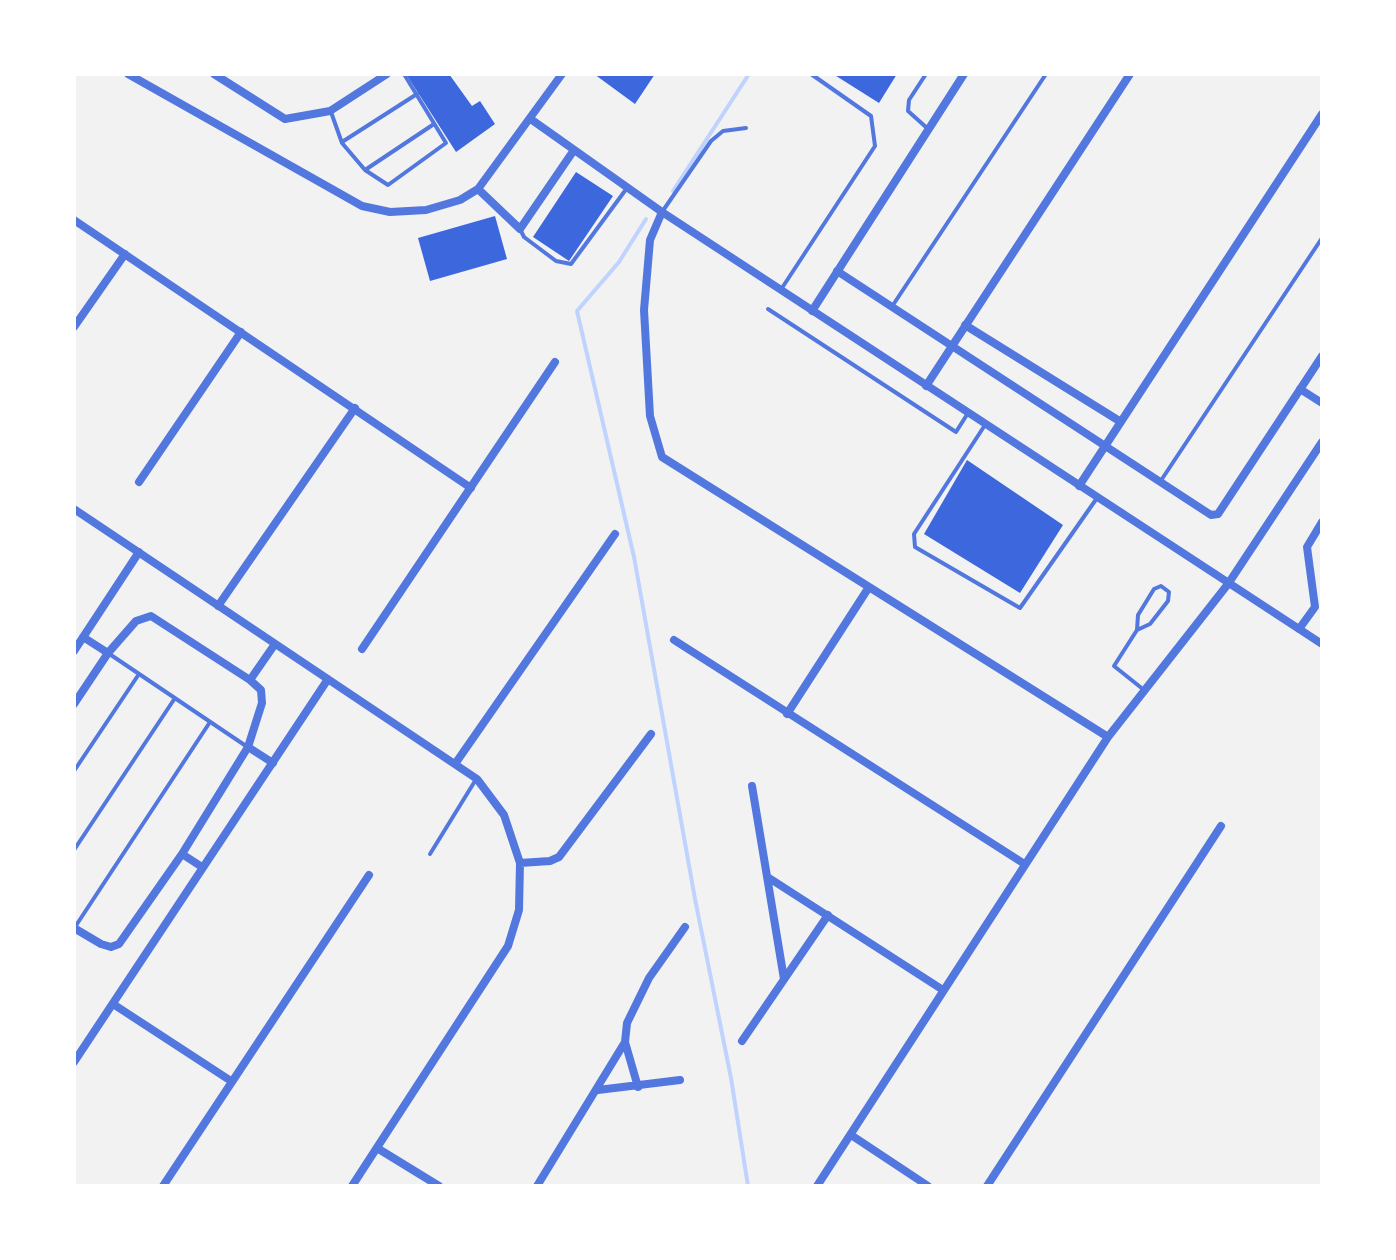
<!DOCTYPE html>
<style>
body{margin:0}
#map{position:relative;width:1396px;height:1260px;overflow:hidden;background:#f2f2f2;font-family:"Zilla Slab",serif}
canvas{display:block}
.frame{position:absolute;inset:0;border:76px solid #fff;pointer-events:none}
</style>
<div id="map">
<canvas width="1396" height="1260"></canvas>
<div class="frame"></div>
</div>
<script>
const c = document.querySelector('canvas').getContext('2d');
c.lineJoin = 'round';
const poly = rows => new Path2D(rows.map(r => 'M' + r).join(''));
function strokePath(path, color, width, dash) { c.strokeStyle = color; c.lineWidth = width; c.lineCap = dash ? 'butt' : 'round'; c.setLineDash(dash || []); c.stroke(path); }
function fill(path, color) { c.fillStyle = color; c.fill(path, 'evenodd'); }
const stream = poly([
 [673,191,749,74],
 [646,219,619,262,577,311,634,557,695,899,731,1078,748,1186]
]);
const building = poly([
 [406,74,449,74,472,106,480,101,495,124,456,152],
 [594,74,655,74,635,104],
 [833,74,897,74,879,103],
 [576,172,613,196,569,261,533,237],
 [495,216,507,259,430,281,418,238],
 [967,460,1063,525,1020,593,924,534]
]);
const service = poly([
 [926,74,909,100,908,111,927,128],
 [331,112,342,143,365,170,388,185,446,143,404,74],
 [342,142,417,94],
 [365,170,434,124],
 [662,212,711,141,723,131,746,128],
 [521,231,524,237,556,261,571,264,627,188],
 [782,288,875,146,871,116,811,74],
 [893,305,1046,74],
 [768,309,956,432,968,413],
 [985,425,914,534,915,547,1020,608,1097,498],
 [1160,482,1322,238],
 [1137,630,1150,624,1168,601,1169,592,1161,586,1154,589,1138,615,1137,630,1114,666,1144,690],
 [108,653,246,746],
 [74,771,139,674],
 [74,850,175,698],
 [430,854,475,781],
 [75,927,210,722]
]);
const minor = poly([
 [128,74,362,206,390,212,426,210,460,200,478,189,562,74],
 [214,74,285,119,330,111,387,74],
 [532,120,662,212,1322,644],
 [478,189,520,229,574,150],
 [662,212,650,240,644,310,650,416,662,457,1108,737],
 [74,220,471,488],
 [837,271,1211,515,1218,514,1322,356],
 [812,311,964,74],
 [965,325,1121,422],
 [74,327,125,254],
 [926,386,1130,74],
 [1300,389,1322,403],
 [139,482,241,332],
 [1079,486,1322,114],
 [74,509,477,779,504,815,520,863,519,910,508,946,352,1186],
 [218,606,355,408],
 [1299,629,1315,607,1307,547,1322,522],
 [83,637,108,653],
 [674,640,1023,863],
 [362,649,555,362],
 [74,651,139,552],
 [250,680,275,644],
 [74,704,108,653,136,621,151,616,250,680,261,690,262,703,248,747,182,854,119,944,111,947,101,944,74,928],
 [787,714,869,587],
 [248,747,273,763],
 [455,764,615,534],
 [752,786,784,979],
 [182,854,202,867],
 [520,863,550,861,559,857,651,734],
 [769,878,943,990],
 [113,1004,231,1081],
 [742,1041,828,915],
 [74,1062,328,679],
 [638,1087,625,1042,627,1023,649,978,685,927],
 [598,1090,680,1080],
 [851,1135,928,1186],
 [377,1148,439,1186],
 [163,1186,369,875],
 [537,1186,625,1042],
 [817,1186,1108,737,1228,584,1322,442],
 [987,1186,1221,826]
]);
strokePath(stream, '#bfd3fe', 4);
fill(building, '#3d67dc');
strokePath(service, '#5277de', 4);
strokePath(minor, '#5277de', 8);
</script>
